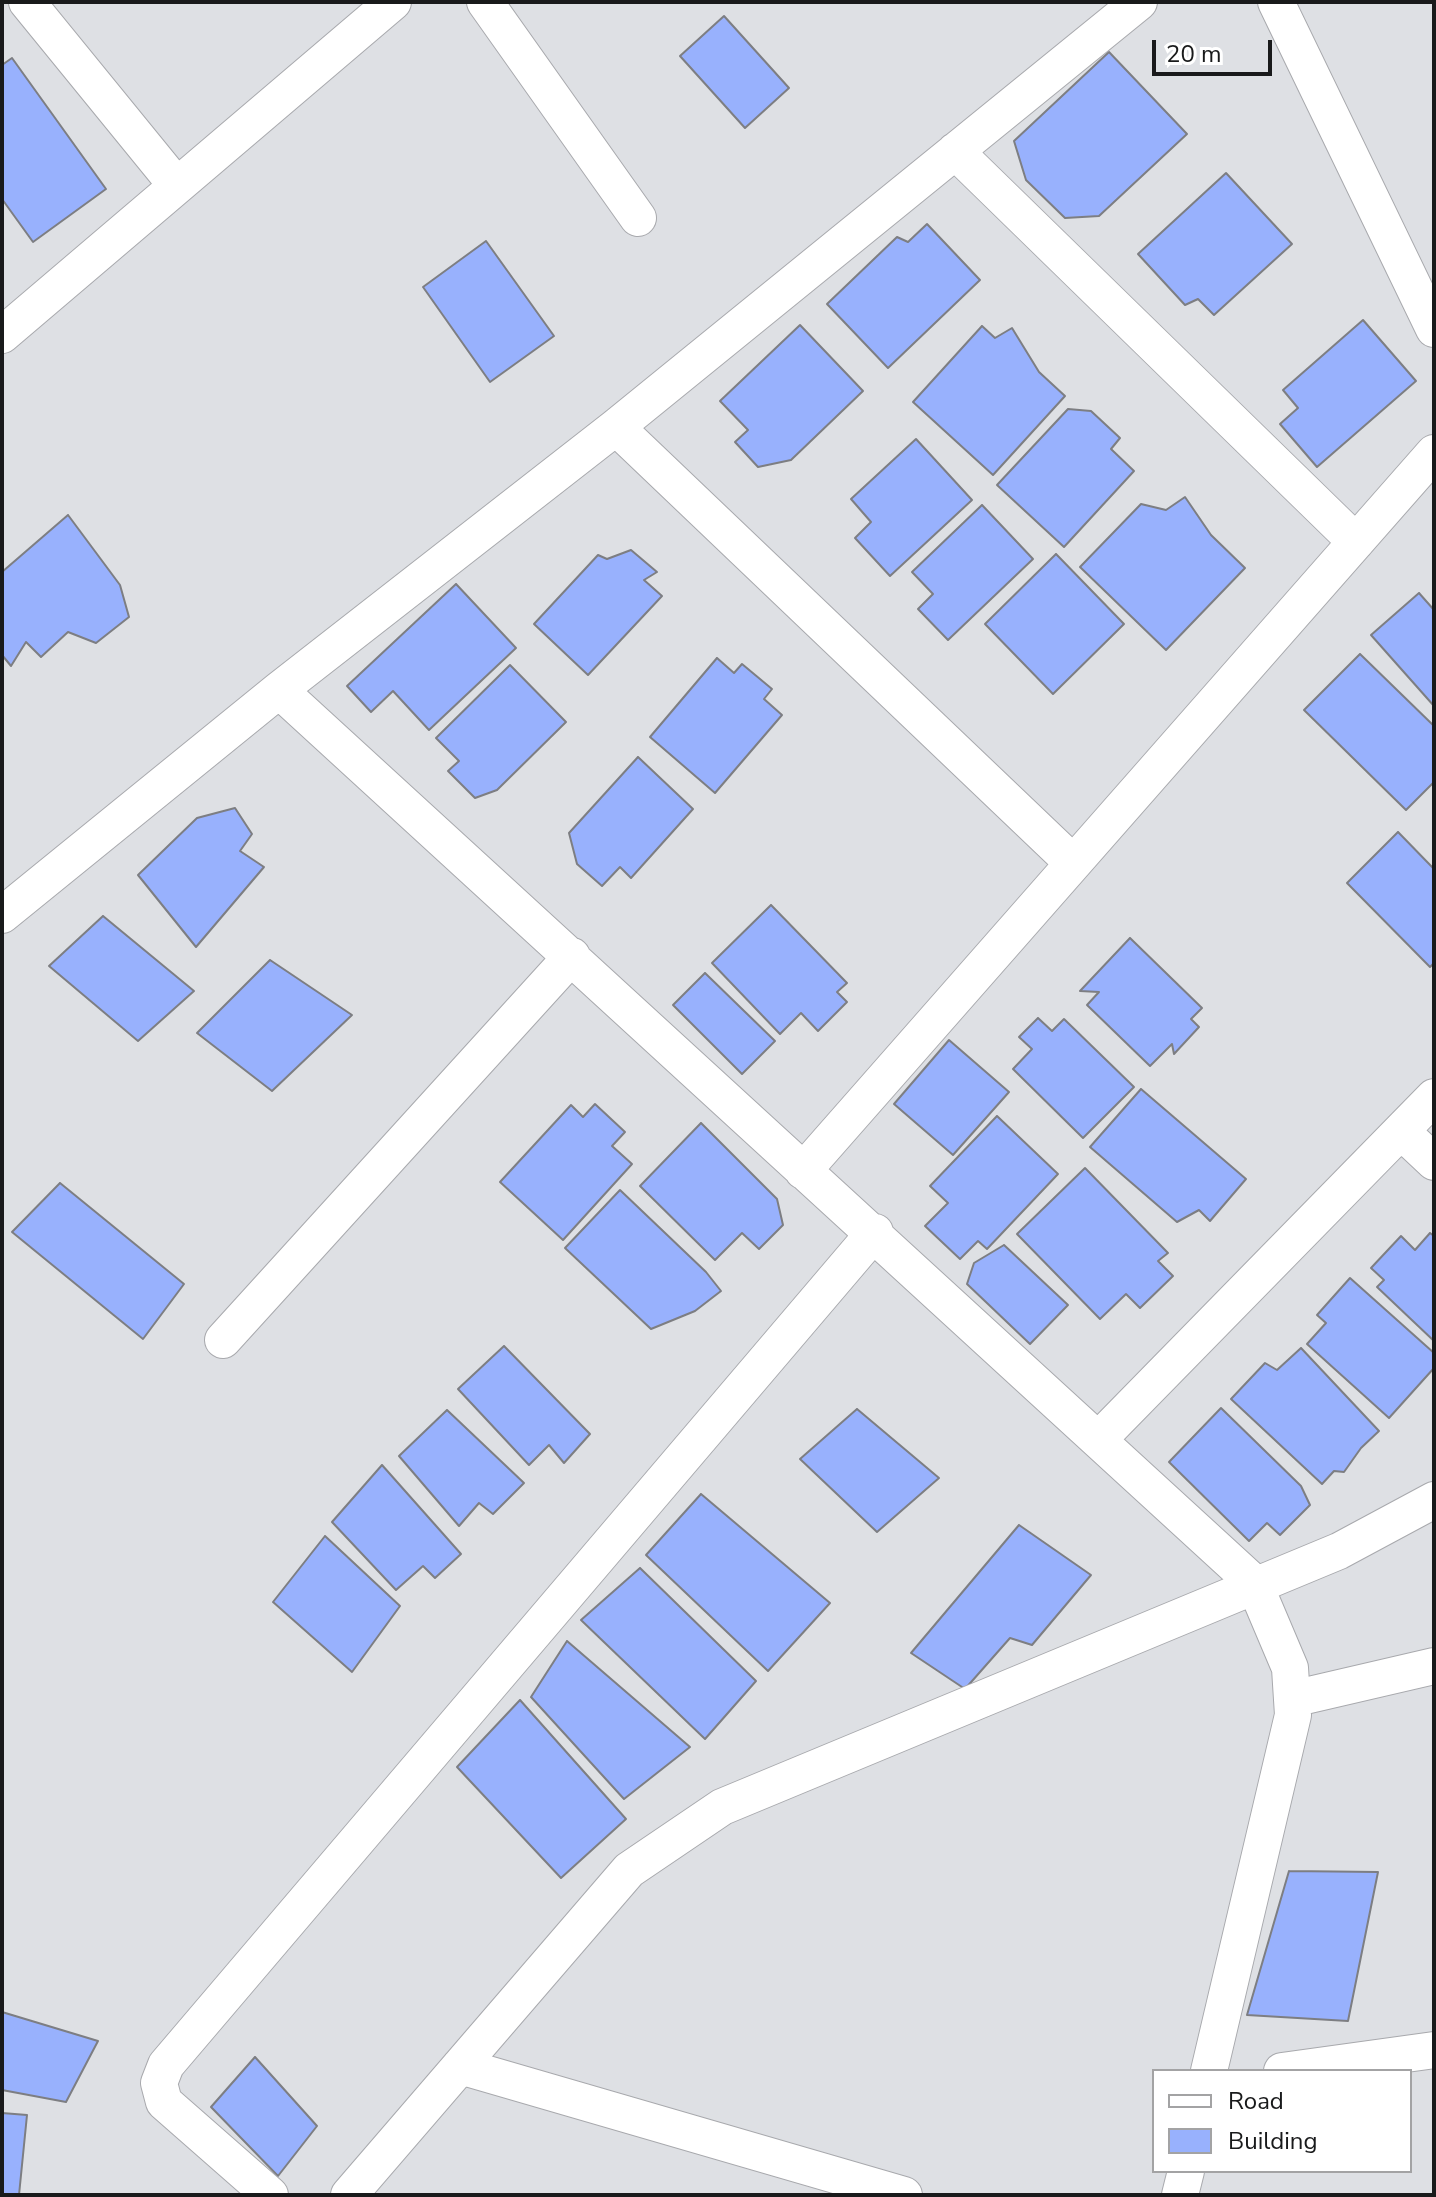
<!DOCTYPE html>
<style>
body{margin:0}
#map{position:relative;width:1436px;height:2197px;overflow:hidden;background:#dee0e4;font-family:"Nunito Sans",sans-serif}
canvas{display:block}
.frame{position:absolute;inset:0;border:4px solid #191a1b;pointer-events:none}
.legend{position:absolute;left:1152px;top:2069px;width:260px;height:104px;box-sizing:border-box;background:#fff;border:2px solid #a3a3a4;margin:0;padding:10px 14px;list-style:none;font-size:24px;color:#191a1b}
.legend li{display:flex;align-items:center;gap:16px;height:40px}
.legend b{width:40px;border:2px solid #a3a3a4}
.scale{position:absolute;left:1152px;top:40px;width:120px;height:36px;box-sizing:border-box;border:4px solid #191a1b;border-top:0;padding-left:10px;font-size:24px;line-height:28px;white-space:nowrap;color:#191a1b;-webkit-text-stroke:6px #fff;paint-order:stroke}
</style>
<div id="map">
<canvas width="1436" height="2197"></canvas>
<div class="frame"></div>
<ul class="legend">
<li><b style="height:10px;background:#fff"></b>Road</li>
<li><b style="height:22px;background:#98b1fd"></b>Building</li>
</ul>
<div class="scale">20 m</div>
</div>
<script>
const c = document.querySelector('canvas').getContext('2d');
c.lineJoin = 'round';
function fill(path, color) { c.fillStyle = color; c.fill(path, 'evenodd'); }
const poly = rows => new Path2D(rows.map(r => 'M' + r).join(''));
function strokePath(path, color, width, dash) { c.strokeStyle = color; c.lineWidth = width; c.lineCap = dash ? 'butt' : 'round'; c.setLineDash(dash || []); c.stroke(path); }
const building = poly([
 [724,16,789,88,745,128,680,56,724,16],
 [1109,52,1187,134,1099,216,1065,218,1026,180,1014,141,1109,52],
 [12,58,106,189,33,242,2,199,2,65,12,58],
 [1226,173,1292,244,1214,315,1198,299,1185,305,1138,254,1226,173],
 [927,224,980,280,888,368,827,304,897,237,908,242,927,224],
 [486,241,554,336,490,382,423,287,486,241],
 [1363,320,1416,381,1317,467,1280,424,1298,408,1283,390,1363,320],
 [800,325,863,391,791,460,758,467,735,442,748,430,720,401,800,325],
 [982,326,995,338,1012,328,1039,372,1065,396,993,475,913,402,982,326],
 [1068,409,1091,411,1120,438,1111,449,1134,471,1064,547,997,485,1068,409],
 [916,439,972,500,890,576,855,538,871,522,851,499,916,439],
 [1185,497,1211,535,1245,568,1166,650,1080,567,1141,504,1166,510,1185,497],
 [982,505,1033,559,948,640,918,609,933,594,912,572,982,505],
 [68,515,120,585,129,617,96,643,68,632,41,657,26,642,11,666,2,655,2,572,68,515],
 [631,550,657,572,644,580,662,596,588,675,534,624,598,555,607,559,631,550],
 [1056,554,1124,624,1053,694,985,624,1056,554],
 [456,584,516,648,429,730,393,691,371,712,347,686,456,584],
 [1419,593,1434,610,1434,706,1371,635,1419,593],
 [1360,654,1434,726,1434,782,1406,810,1304,710,1360,654],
 [717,658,734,673,742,664,772,689,764,699,782,715,715,793,650,737,717,658],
 [510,665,566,722,497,790,475,798,448,771,459,761,436,738,510,665],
 [638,757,693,809,631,878,620,867,602,886,577,864,569,833,638,757],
 [235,808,252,834,240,851,264,867,196,947,138,875,197,818,235,808],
 [1398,832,1434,869,1434,963,1430,967,1347,883,1398,832],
 [771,905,847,983,837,992,847,1002,818,1031,801,1013,780,1034,712,963,771,905],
 [103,916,194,991,138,1041,49,966,103,916],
 [1130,938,1202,1008,1191,1019,1199,1027,1174,1054,1172,1044,1150,1066,1087,1005,1099,992,1080,991,1130,938],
 [270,960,352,1015,272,1091,197,1033,270,960],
 [705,973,775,1041,742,1074,673,1005,705,973],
 [1038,1018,1052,1031,1064,1019,1134,1087,1083,1138,1013,1069,1032,1049,1019,1037,1038,1018],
 [949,1040,1009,1092,953,1155,894,1104,949,1040],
 [1141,1089,1246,1179,1210,1221,1199,1210,1177,1222,1090,1147,1141,1089],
 [595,1104,625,1132,612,1146,632,1164,563,1240,500,1182,571,1105,583,1117,595,1104],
 [997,1116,1058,1174,987,1249,978,1241,960,1259,925,1226,948,1203,930,1186,997,1116],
 [701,1123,777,1199,783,1225,759,1249,742,1233,715,1260,640,1186,701,1123],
 [1085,1168,1168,1253,1158,1261,1173,1276,1140,1308,1126,1294,1100,1319,1017,1234,1085,1168],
 [60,1183,184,1284,143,1339,12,1232,60,1183],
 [620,1190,706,1272,721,1291,695,1311,651,1329,565,1248,620,1190],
 [1430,1233,1434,1236,1434,1341,1377,1287,1384,1280,1371,1268,1401,1236,1415,1250,1430,1233],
 [1004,1245,1068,1305,1030,1344,967,1284,974,1263,1004,1245],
 [1350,1278,1434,1353,1434,1368,1389,1418,1307,1344,1326,1323,1317,1315,1350,1278],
 [504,1346,590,1434,564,1463,549,1445,529,1465,458,1389,504,1346],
 [1301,1348,1379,1431,1361,1448,1344,1472,1334,1471,1322,1484,1231,1399,1265,1363,1277,1370,1301,1348],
 [1221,1408,1301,1486,1310,1505,1280,1535,1267,1523,1249,1541,1169,1462,1221,1408],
 [857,1409,939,1478,877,1532,800,1459,857,1409],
 [447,1410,524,1483,493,1514,479,1503,459,1526,399,1456,447,1410],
 [382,1465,461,1554,435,1578,423,1566,396,1590,332,1522,382,1465],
 [701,1494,830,1603,768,1671,646,1555,701,1494],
 [1019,1525,1091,1575,1032,1645,1010,1638,965,1689,911,1653,1019,1525],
 [325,1536,400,1606,352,1672,273,1602,325,1536],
 [640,1568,756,1681,705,1739,581,1620,640,1568],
 [567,1641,690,1747,624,1799,531,1697,567,1641],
 [520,1700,626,1819,561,1878,457,1767,520,1700],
 [1289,1871,1378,1872,1348,2021,1247,2015,1289,1871],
 [2,2012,98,2041,66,2102,2,2090,2,2012],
 [255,2057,317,2126,278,2176,211,2107,255,2057],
 [2,2113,27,2115,19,2195,2,2195,2,2113]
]);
const minor = poly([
 [27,2,177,186],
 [485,2,638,218],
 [1276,2,1434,329],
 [955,151,1356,542],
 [2,335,393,2],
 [616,427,1073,863],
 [279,690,1254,1583,1290,1668,1293,1715,1209,2071],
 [2,915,279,690,616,427,1139,2],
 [1401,1131,1434,1162],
 [803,1171,1434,453],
 [223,1340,572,956],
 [1099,1439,1434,1097],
 [1292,1699,1434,1666],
 [460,2066,904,2195],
 [1282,2071,1434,2050],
 [270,2195,164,2102,159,2083,166,2065,875,1232],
 [349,2195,629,1870,722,1807,1339,1551,1434,1500],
 [1180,2195,1186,2171]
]);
fill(building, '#98b1fd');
strokePath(building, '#7d7e82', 2);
strokePath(minor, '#a8a9ad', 38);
strokePath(minor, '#fff', 36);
</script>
